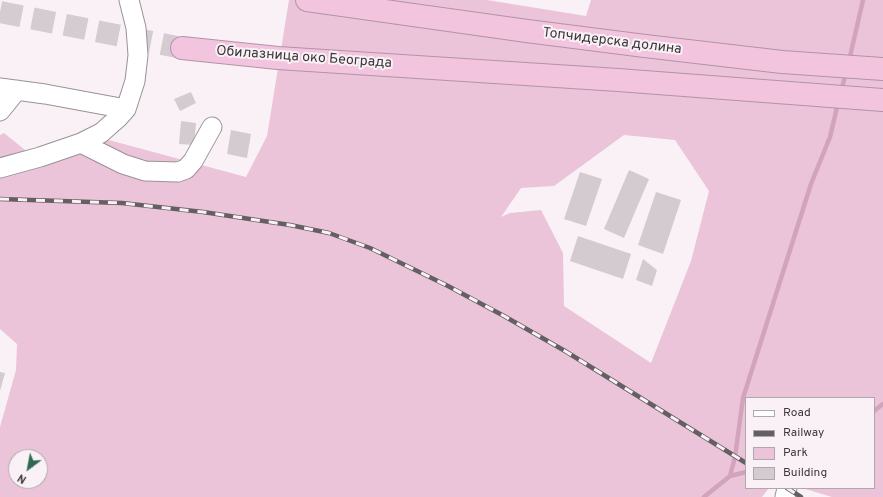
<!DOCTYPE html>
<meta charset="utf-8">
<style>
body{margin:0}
#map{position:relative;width:883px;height:497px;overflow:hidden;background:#faf1f6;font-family:Overpass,sans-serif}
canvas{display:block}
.legend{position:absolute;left:745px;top:397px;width:130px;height:92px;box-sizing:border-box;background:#faf1f6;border:1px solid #aea7ab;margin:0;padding:5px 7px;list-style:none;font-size:12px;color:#3c383a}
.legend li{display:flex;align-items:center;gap:8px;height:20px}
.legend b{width:20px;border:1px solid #aea7ab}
.north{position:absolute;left:8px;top:449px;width:40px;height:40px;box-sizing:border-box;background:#faf1f6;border:1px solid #aea7ab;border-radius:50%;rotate:212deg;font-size:11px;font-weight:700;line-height:16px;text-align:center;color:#3c383a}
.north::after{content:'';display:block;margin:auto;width:14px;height:18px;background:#306951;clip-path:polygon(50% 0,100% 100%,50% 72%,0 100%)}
</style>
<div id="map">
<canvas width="883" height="497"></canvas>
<ul class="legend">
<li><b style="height:5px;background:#fff"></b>Road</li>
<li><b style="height:5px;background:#645f62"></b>Railway</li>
<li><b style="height:11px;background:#ebc4da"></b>Park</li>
<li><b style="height:11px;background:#d3cbcf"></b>Building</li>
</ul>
<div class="north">N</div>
</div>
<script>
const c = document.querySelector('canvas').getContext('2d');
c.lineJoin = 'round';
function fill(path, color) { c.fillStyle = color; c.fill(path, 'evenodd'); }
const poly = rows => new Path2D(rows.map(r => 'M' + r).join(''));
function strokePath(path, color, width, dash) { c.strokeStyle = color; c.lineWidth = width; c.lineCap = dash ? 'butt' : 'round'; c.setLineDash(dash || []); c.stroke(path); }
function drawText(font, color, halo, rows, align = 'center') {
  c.font = font + ' Overpass,sans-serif'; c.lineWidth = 4; c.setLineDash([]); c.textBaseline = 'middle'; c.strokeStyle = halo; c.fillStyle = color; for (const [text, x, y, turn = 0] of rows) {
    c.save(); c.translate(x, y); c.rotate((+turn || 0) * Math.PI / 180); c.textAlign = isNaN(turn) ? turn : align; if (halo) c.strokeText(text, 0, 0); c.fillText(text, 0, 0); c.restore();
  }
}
const green = poly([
 [289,0,487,0,586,16,591,0,883,0,883,497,832,497,802,488,874,488,874,398,746,398,746,488,769,488,762,497,0,497,0,427,16,370,17,344,0,329,0,135,4,133,35,158,94,136,246,177,267,136],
 [624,135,675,140,709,191,691,261,651,363,564,306,563,253,541,210,510,213,501,217,521,188,554,186],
 [16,457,40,457,40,481,16,481]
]);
const stream = poly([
 [849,61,863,0],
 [841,92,846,72],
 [874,411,883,404],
 [730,476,746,472],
 [704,497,730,476,735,457,743,398,811,184,830,137,838,103]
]);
const building = poly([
 [191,92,196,103,180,111,174,99],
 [181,121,196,123,194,145,179,144],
 [231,130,251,134,247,158,227,154],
 [629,170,649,179,624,238,604,229],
 [580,172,602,179,586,226,564,219],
 [656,192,681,200,663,254,638,245],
 [578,236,631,254,623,279,570,261],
 [643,259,657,270,652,286,636,280],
 [0,372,5,373,0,391]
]);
const highwayTunnel = poly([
 [0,12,182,48]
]);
const minor = poly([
 [0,88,45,94,126,109],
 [0,111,17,90],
 [81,143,123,164,145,171,178,172,186,169,193,161,212,127],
 [0,168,40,157,81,143,101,133,118,118,126,109,135,81,138,55,136,28,129,0],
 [785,497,787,488]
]);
const highway = poly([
 [307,0,527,31,645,46,782,62,883,69],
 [182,48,278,58,618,80,883,100]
]);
const rail = poly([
 [0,199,122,203,203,212,290,225,329,233,370,248,448,286,504,316,565,351,746,463],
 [787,488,801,497]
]);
const streetNames = [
 ["Топчидерска долина",612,42,7],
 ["Обилазница око Београда",304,58,4]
];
fill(green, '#ebc4da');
strokePath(stream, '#d3a3be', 4.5);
fill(building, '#d3cbcf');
strokePath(highwayTunnel, '#d4ccd0', 22, [22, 11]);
strokePath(minor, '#999296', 21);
strokePath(highway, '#b293a5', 24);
strokePath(minor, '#fff', 19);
strokePath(highway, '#f2c4de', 22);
strokePath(rail, '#645f62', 4.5);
strokePath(rail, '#faf1f6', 3, [9]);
drawText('14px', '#3c383a', '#faf1f6', streetNames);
</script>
